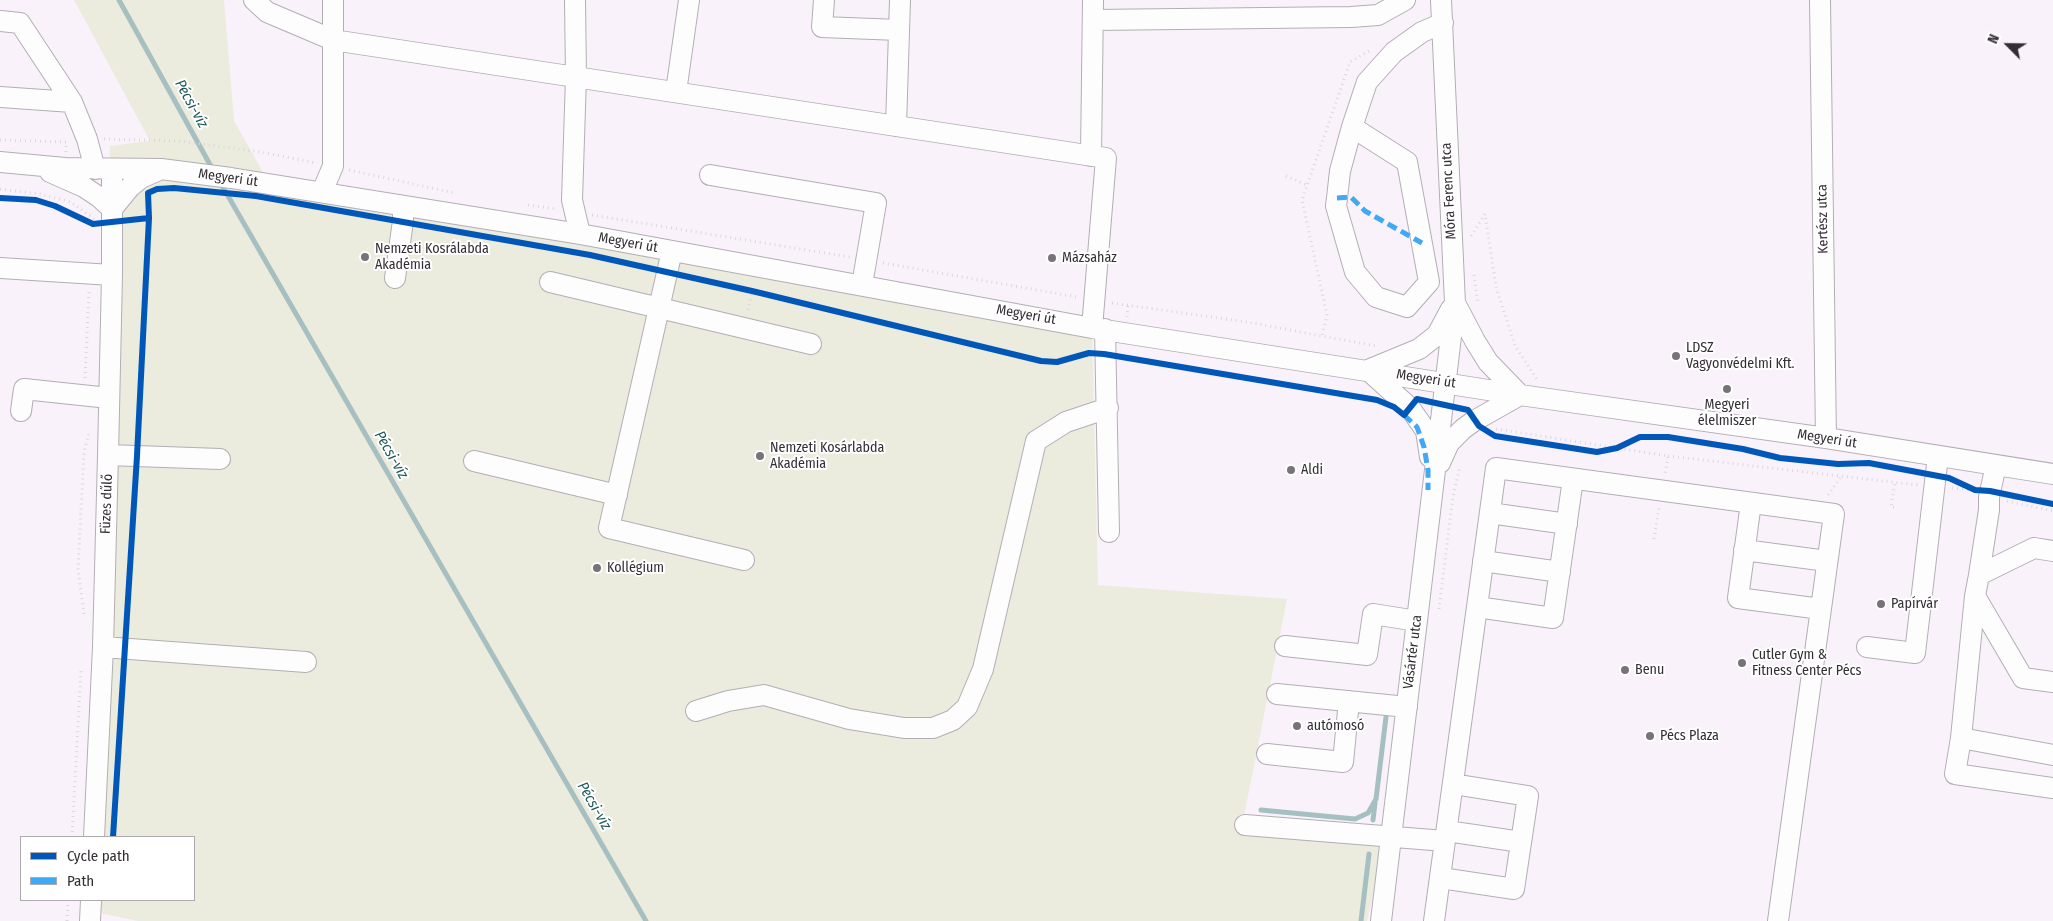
<!DOCTYPE html>
<meta charset="utf-8">
<style>
body{margin:0}
#map{position:relative;width:2053px;height:921px;overflow:hidden;background:#f9f2fa;font-family:"Fira Sans Condensed",sans-serif}
canvas{display:block}
.legend{position:absolute;left:20px;top:836px;width:175px;height:65px;box-sizing:border-box;background:#fff;border:1px solid #adabae;margin:0;padding:6px 9px;list-style:none;font-size:15px;color:#332e34}
.legend li{display:flex;align-items:center;gap:10px;height:25px}
.legend b{width:25px;border:1px solid #adabae}
.north{position:absolute;left:1983px;top:20px;width:50px;height:50px;-webkit-text-stroke:4px #fff;paint-order:stroke;rotate:293deg;font-size:14px;font-weight:700;line-height:20px;text-align:center;color:#332e34}
.north::after{content:'';display:block;margin:auto;width:18px;height:22px;background:#332e34;clip-path:polygon(50% 0,100% 100%,50% 72%,0 100%)}
</style>
<div id="map">
<canvas width="2053" height="921"></canvas>
<ul class="legend">
<li><b style="height:6px;background:#0057b8"></b>Cycle path</li>
<li><b style="height:6px;background:#3fa9f5"></b>Path</li>
</ul>
<div class="north">N</div>
</div>
<script>
const c = document.querySelector('canvas').getContext('2d');
c.lineJoin = 'round';
function fill(path, color) { c.fillStyle = color; c.fill(path, 'evenodd'); }
const poly = rows => new Path2D(rows.map(r => 'M' + r).join(''));
function strokePath(path, color, width, dash) { c.strokeStyle = color; c.lineWidth = width; c.lineCap = dash ? 'butt' : 'round'; c.setLineDash(dash || []); c.stroke(path); }
function drawText(font, color, halo, rows, align = 'center') {
  c.font = font + ' "Fira Sans Condensed",sans-serif'; c.lineWidth = 4; c.setLineDash([]); c.textBaseline = 'middle'; c.strokeStyle = halo; c.fillStyle = color; for (const [text, x, y, turn = 0] of rows) {
    c.save(); c.translate(x, y); c.rotate((+turn || 0) * Math.PI / 180); c.textAlign = isNaN(turn) ? turn : align; if (halo) c.strokeText(text, 0, 0); c.fillText(text, 0, 0); c.restore();
  }
}
const green = poly([
 [74,0,224,0,234,121,273,190,1092,328,1098,585,1287,599,1244,816,1390,826,1367,921,138,921,90,911,91,900,194,900,194,837,94,837,110,146,150,141]
]);
const stream = poly([
 [119,0,213,170],
 [220,182,646,921],
 [1261,810,1355,819,1368,813,1376,799,1386,717],
 [1373,820,1375,803],
 [1361,921,1369,854]
]);
const path = poly([
 [1369,51,1350,62,1302,200,1327,315,1322,336,1377,346],
 [104,139,179,141,261,152,316,163],
 [0,140,66,142,66,152],
 [349,170,455,193],
 [1286,176,1307,185],
 [0,189,39,194,71,202,94,219],
 [528,205,557,209],
 [592,215,850,257],
 [1471,236,1485,214,1496,287,1515,346,1537,379],
 [883,263,1077,297],
 [1474,275,1478,304],
 [1112,303,1247,322,1322,336],
 [748,310,752,291],
 [1127,317,1128,305],
 [85,378,89,292],
 [1496,429,1668,456,1665,474],
 [1668,456,1918,485],
 [1952,488,1973,490],
 [1828,495,1842,475],
 [2007,501,2053,511],
 [1894,507,1891,507,1895,482],
 [1654,539,1659,507],
 [1439,609,1453,496,1460,467],
 [84,614,78,570,84,452,89,434],
 [72,837,81,670],
 [67,921,68,900]
]);
const minor = poly([
 [254,0,267,12,333,40,333,166,322,192],
 [333,0,333,40,1106,158,1092,328],
 [575,0,576,77,572,200,580,234],
 [824,0,822,27,899,30],
 [1820,0,1826,438],
 [1093,20,1351,17,1378,15,1405,0],
 [0,21,20,23,72,102],
 [676,92,689,0],
 [0,97,72,102,87,139,95,169],
 [896,126,900,0],
 [1352,127,1407,162,1429,282,1407,307,1376,297,1355,272,1336,206,1337,198,1340,171,1352,127,1367,82,1394,52,1422,32,1443,23],
 [1091,156,1093,0],
 [0,162,65,168,161,169,231,178,580,234,1092,328,1520,395,1826,438,2053,474],
 [50,172,84,187,99,197,112,209,130,187,141,178,157,171],
 [710,175,876,203,862,285],
 [672,251,609,528,744,560],
 [0,268,112,275],
 [395,278,403,221,403,206],
 [550,282,811,344],
 [1455,303,1475,341,1488,362,1520,395],
 [1105,329,1109,532],
 [21,411,24,389,109,398],
 [108,455,220,459],
 [1430,457,1426,431,1410,408,1368,370,1419,349,1437,335,1451,309],
 [474,461,617,495],
 [1440,463,1449,443,1463,429,1474,421,1520,395],
 [1751,503,1738,598,1821,609],
 [1490,513,1567,524],
 [1744,550,1827,561],
 [2053,551,2034,548,1979,575,1975,596,2023,678,2053,682],
 [1483,561,1560,572],
 [1979,575,1989,510,1989,497,1996,465],
 [1477,607,1553,618,1573,479],
 [1285,646,1367,655,1373,614,1417,621],
 [103,647,306,662],
 [1867,647,1915,653,1938,456],
 [1277,694,1407,707],
 [696,711,728,701,764,695,849,719,904,728,933,728,953,720,967,707,983,669,1036,441,1066,422,1108,408],
 [1961,738,1975,596],
 [1267,754,1343,762,1349,701],
 [2053,755,1961,738,1955,774,2053,788],
 [1245,825,1445,841],
 [1447,831,1521,842],
 [94,837,103,647,108,455,112,275,112,170],
 [1441,878,1514,889,1528,796,1453,784],
 [90,921,91,900],
 [1381,921,1455,303,1441,0],
 [1434,921,1496,468,1834,514,1778,921]
]);
const quiet = poly([
 [1337,198,1351,197,1365,211,1422,243],
 [1404,415,1417,427,1424,447,1428,470,1428,490]
]);
const cycleway = poly([
 [0,198,36,200,55,206,93,224,149,218],
 [113,837,137,456,149,218,148,193,157,189,174,188,256,196,590,255,752,291,1041,361,1057,362,1089,353,1104,354,1377,400,1394,407,1404,415,1417,399,1468,410,1479,426,1495,436,1597,452,1617,448,1640,437,1668,437,1743,449,1780,458,1838,464,1869,463,1949,478,1975,490,1990,491,2053,504]
]);
const markers = [
 [365,257,5,"#787379"],
 [1052,258,5,"#787379"],
 [1676,356,5,"#787379"],
 [1727,389,5,"#787379"],
 [760,456,5,"#787379"],
 [1291,470,5,"#787379"],
 [597,568,5,"#787379"],
 [1881,604,5,"#787379"],
 [1742,663,5,"#787379"],
 [1625,670,5,"#787379"],
 [1297,726,5,"#787379"],
 [1650,736,5,"#787379"]
];
const streetNames = [
 ["Megyeri út",228,178,8],
 ["Móra Ferenc utca",1449,191,-93],
 ["Kertész utca",1823,219,-91],
 ["Megyeri út",628,243,10],
 ["Megyeri út",1026,315,10],
 ["Megyeri út",1426,379,9],
 ["Megyeri út",1827,439,9],
 ["Füzes dűlő",107,504,-88],
 ["Vásártér utca",1413,652,-83]
];
const poiNames = [
 ["Nemzeti Kosrálabda",375,249],
 ["Akadémia",375,265],
 ["Mázsaház",1062,258],
 ["LDSZ",1686,348],
 ["Vagyonvédelmi Kft.",1686,364],
 ["Megyeri",1727,405,"center"],
 ["élelmiszer",1727,421,"center"],
 ["Nemzeti Kosárlabda",770,448],
 ["Akadémia",770,464],
 ["Aldi",1301,470],
 ["Kollégium",607,568],
 ["Papírvár",1891,604],
 ["Cutler Gym &",1752,655],
 ["Fitness Center Pécs",1752,671],
 ["Benu",1635,670],
 ["autómosó",1307,726],
 ["Pécs Plaza",1660,736]
];
const waterNames = [
 ["Pécsi-víz",191,104,61],
 ["Pécsi-víz",391,455,60],
 ["Pécsi-víz",594,806,60]
];
fill(green, '#ebebde');
strokePath(stream, '#a6c0c1', 5);
strokePath(minor, '#b3aeb4', 22);
strokePath(path, '#dad8da', 3, [1, 4]);
strokePath(minor, '#fefdfe', 20);
strokePath(quiet, '#3fa9f5', 5, [10, 5]);
strokePath(cycleway, '#0057b8', 6);
for (const [x, y, r, color] of markers) { const dot = new Path2D(); dot.arc(x, y, r, 0, 2 * Math.PI); c.fillStyle = color; c.fill(dot); strokePath(dot, '#fff', 2); }
drawText('14px', '#332e34', '#fff', streetNames);
drawText('14px', '#332e34', '#fff', poiNames, 'left');
drawText('italic 15px', '#1f5858', '#fff', waterNames);
</script>
